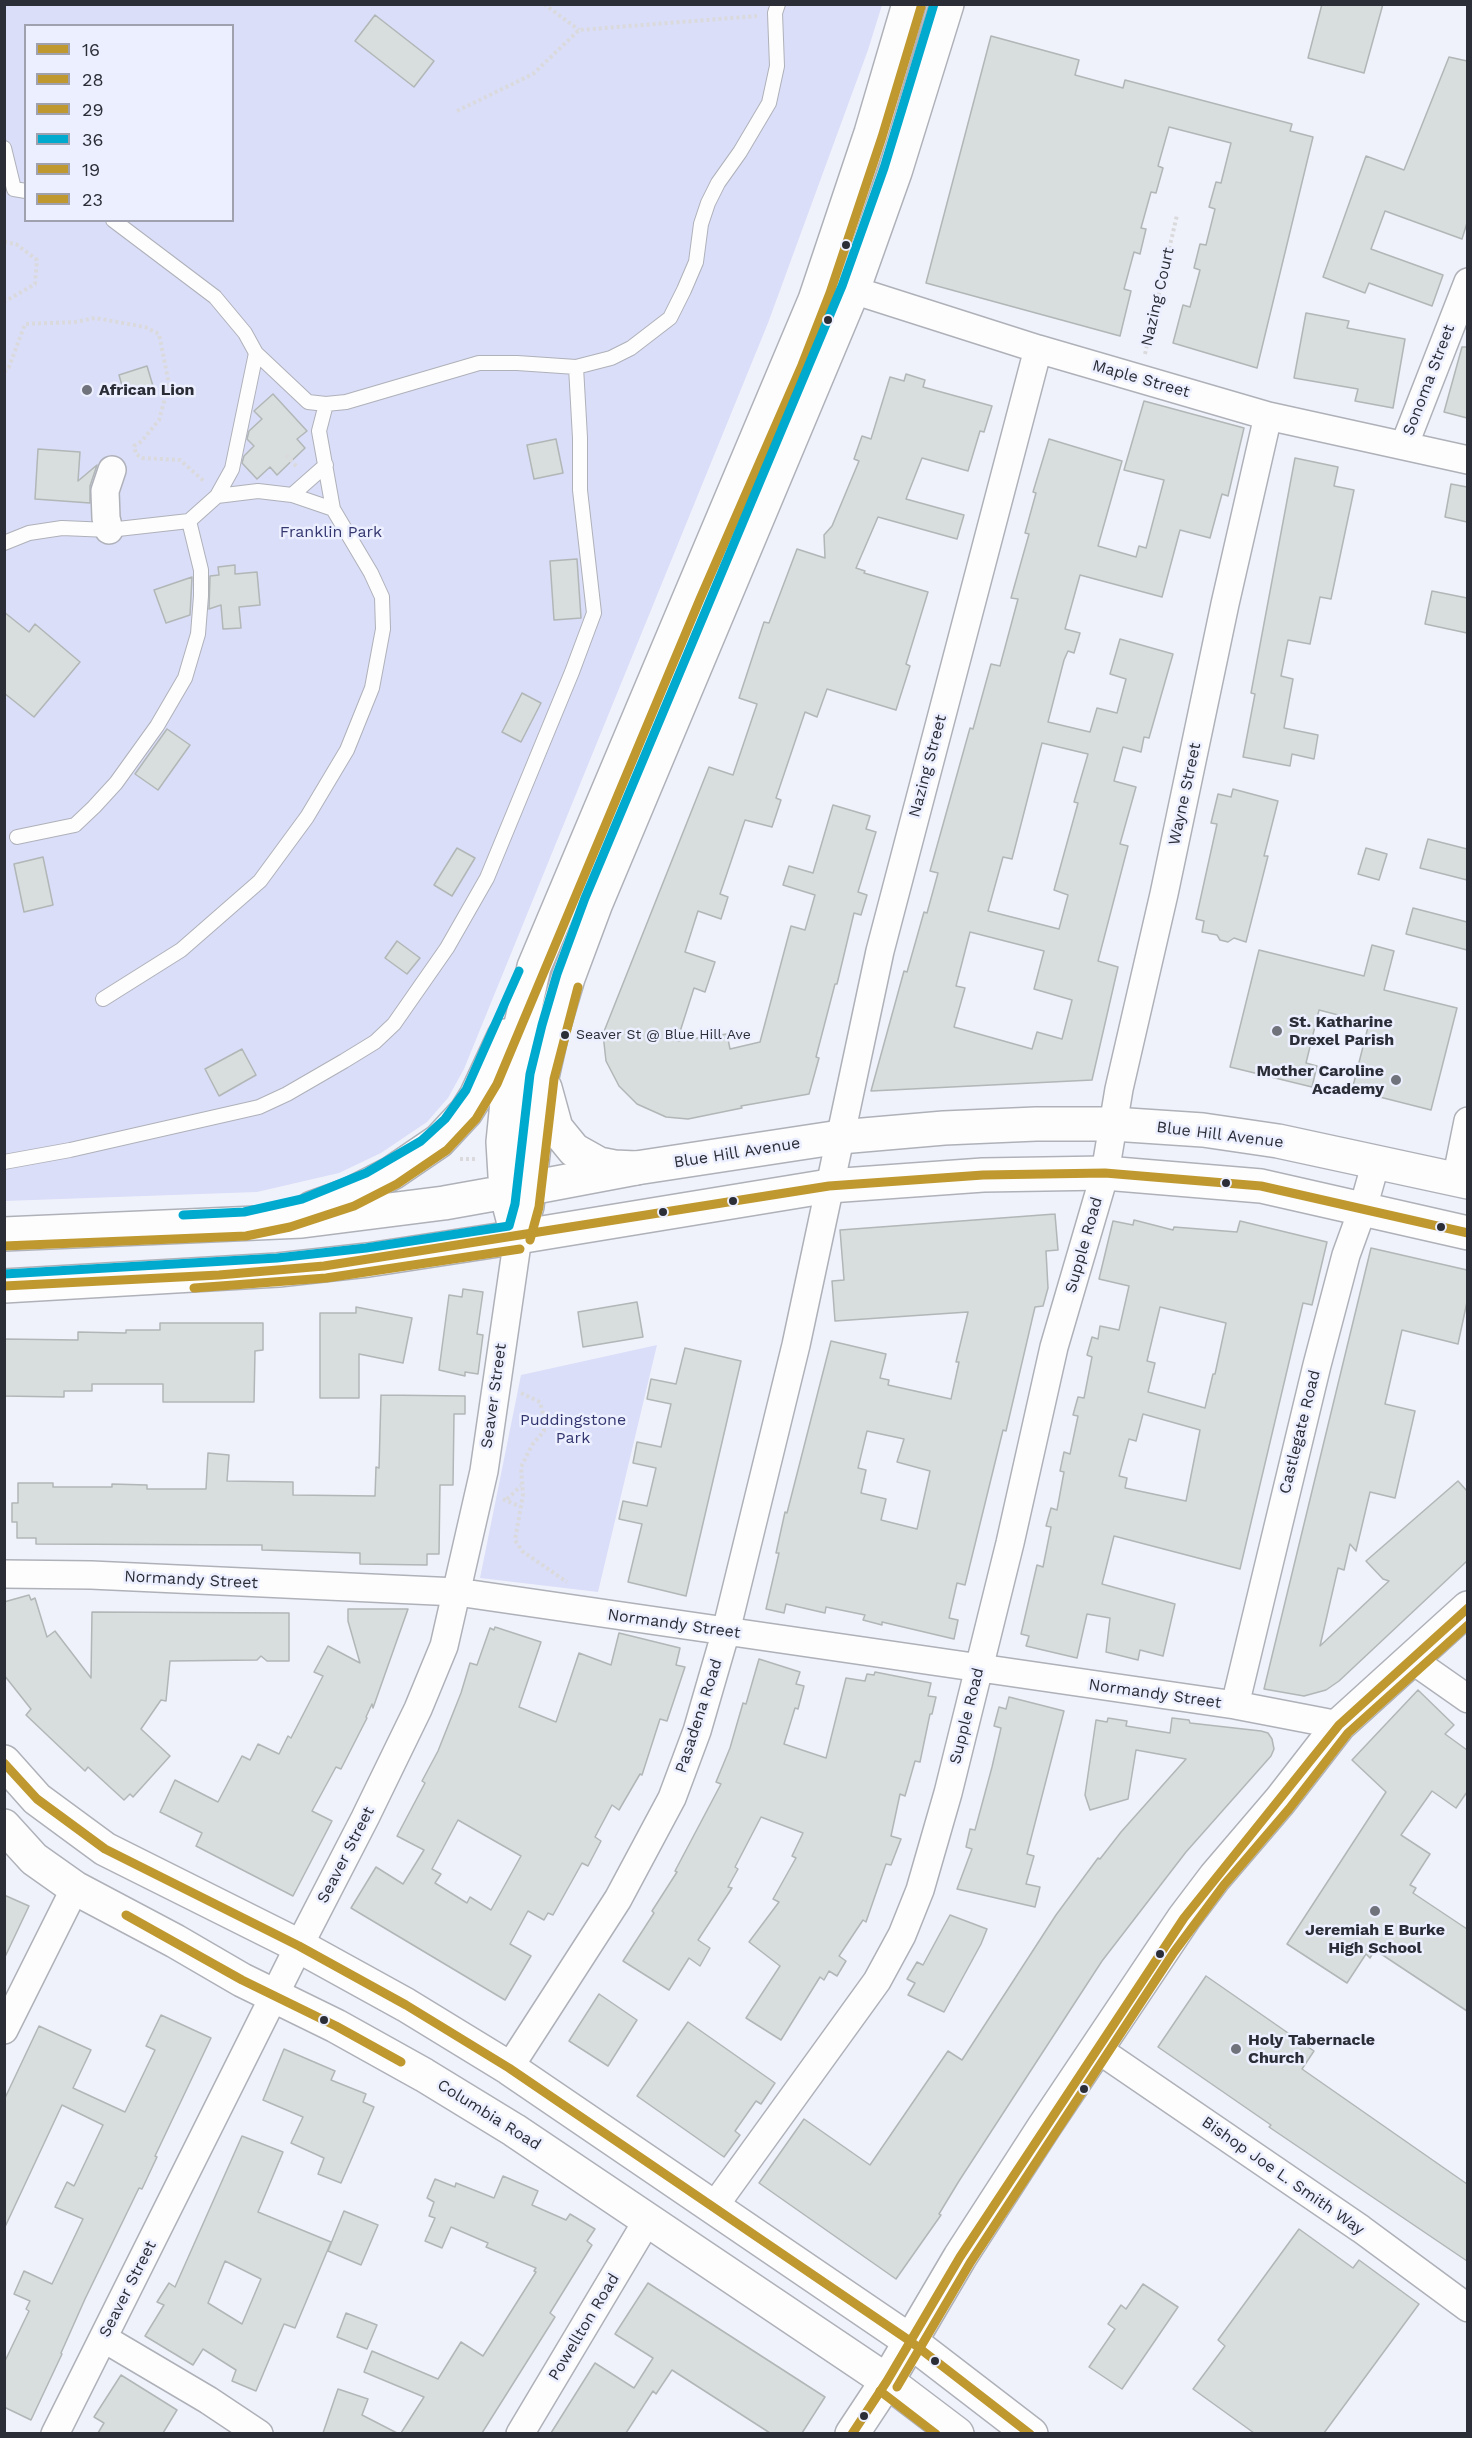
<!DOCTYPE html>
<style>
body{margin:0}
#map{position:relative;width:1472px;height:2438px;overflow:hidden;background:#f0f2fb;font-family:"Work Sans",sans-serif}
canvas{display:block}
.frame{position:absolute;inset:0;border:6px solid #2b2d37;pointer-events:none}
.legend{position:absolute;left:24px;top:24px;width:210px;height:198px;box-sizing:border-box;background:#ecefff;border:2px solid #9fa1af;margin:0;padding:8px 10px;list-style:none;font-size:18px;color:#2b2d37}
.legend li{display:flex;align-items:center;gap:12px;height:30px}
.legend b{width:30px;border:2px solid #9fa1af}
</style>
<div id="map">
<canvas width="1472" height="2438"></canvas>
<div class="frame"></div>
<ul class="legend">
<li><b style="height:8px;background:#bf992f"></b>16</li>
<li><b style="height:8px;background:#bf992f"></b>28</li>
<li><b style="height:8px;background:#bf992f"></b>29</li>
<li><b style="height:8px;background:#00a9ce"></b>36</li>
<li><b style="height:8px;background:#bf992f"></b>19</li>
<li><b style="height:8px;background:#bf992f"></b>23</li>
</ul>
</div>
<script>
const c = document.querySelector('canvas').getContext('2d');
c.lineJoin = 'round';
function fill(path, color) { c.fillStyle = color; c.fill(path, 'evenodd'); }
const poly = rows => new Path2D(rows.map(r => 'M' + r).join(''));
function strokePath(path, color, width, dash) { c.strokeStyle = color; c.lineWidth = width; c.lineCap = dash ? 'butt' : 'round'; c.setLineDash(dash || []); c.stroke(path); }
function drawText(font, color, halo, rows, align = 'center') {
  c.font = font + ' "Work Sans",sans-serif'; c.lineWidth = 5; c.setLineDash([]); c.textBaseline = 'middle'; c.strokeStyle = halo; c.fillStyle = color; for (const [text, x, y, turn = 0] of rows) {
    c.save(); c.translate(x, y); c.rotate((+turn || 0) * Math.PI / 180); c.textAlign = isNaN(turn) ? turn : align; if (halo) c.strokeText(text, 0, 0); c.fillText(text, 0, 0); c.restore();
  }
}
const green = poly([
 [4,5,882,5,868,50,768,323,464,1069,448,1098,427,1122,381,1153,339,1173,257,1192,5,1201],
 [26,26,232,26,232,220,26,220],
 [657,1345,598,1592,480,1578,521,1375]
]);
const building = poly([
 [1322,4,1383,4,1364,73,1308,58,1322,4],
 [375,15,434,61,414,87,355,41,375,15],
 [991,36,1079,60,1075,75,1123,88,1125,80,1292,124,1290,131,1313,137,1257,368,1173,343,1183,305,1190,307,1200,270,1194,268,1200,244,1206,245,1215,209,1209,207,1216,182,1221,183,1231,143,1169,127,1158,166,1163,168,1156,193,1151,192,1141,228,1146,229,1140,254,1134,252,1124,289,1131,291,1120,336,926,283,991,36],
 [1449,57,1467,61,1467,223,1462,239,1385,211,1371,249,1443,275,1432,306,1369,283,1365,293,1323,277,1366,156,1404,170,1449,57],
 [1306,313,1349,321,1347,328,1405,339,1393,408,1355,401,1358,389,1294,378,1306,313],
 [1462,347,1467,347,1467,418,1444,412,1462,347],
 [147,366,153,386,125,396,119,375,147,366],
 [906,374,925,380,923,387,992,406,984,432,980,431,968,471,922,458,906,499,964,515,957,539,878,517,856,568,865,571,864,573,928,592,906,664,910,666,896,710,827,689,817,717,805,712,776,798,781,800,772,827,745,820,720,894,728,897,721,919,698,911,685,952,715,962,705,992,694,988,677,1041,727,1034,730,1049,760,1042,791,926,805,930,815,895,783,885,789,866,813,873,833,805,870,816,866,829,876,832,858,892,867,895,861,915,854,913,837,984,835,984,816,1057,819,1058,809,1094,741,1106,742,1108,688,1119,666,1117,637,1104,619,1086,606,1061,603,1034,709,767,733,775,757,704,739,698,764,622,769,623,797,549,825,558,824,535,832,526,859,461,854,459,862,436,871,439,890,377,904,381,906,374],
 [273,394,307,431,297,439,305,448,277,475,270,467,257,479,242,463,244,456,254,446,247,439,249,431,262,419,254,411,273,394],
 [1144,401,1244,428,1228,496,1222,494,1210,538,1180,530,1162,597,1080,575,1065,629,1080,633,1074,653,1068,651,1064,660,1048,722,1090,732,1097,708,1117,713,1126,679,1110,674,1120,639,1173,654,1149,738,1144,737,1141,752,1123,747,1114,781,1136,787,1120,844,1128,846,1098,961,1118,967,1092,1080,871,1091,904,971,907,972,924,912,927,913,938,873,930,871,970,728,973,729,991,664,1000,666,1018,599,1011,598,1029,534,1025,533,1036,493,1033,492,1049,439,1122,461,1098,546,1136,557,1139,546,1146,548,1164,480,1124,470,1144,401],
 [1042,743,1088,754,1074,802,1078,803,1054,890,1068,895,1059,929,988,911,1003,857,1012,859,1042,743],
 [970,932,1044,951,1034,989,1072,1000,1062,1039,1037,1032,1032,1049,954,1027,965,988,956,986,970,932],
 [556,439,563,473,534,479,527,445,556,439],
 [38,449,80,452,78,481,97,465,90,486,90,503,35,499,38,449],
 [1295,458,1338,467,1334,486,1354,490,1331,599,1320,597,1310,644,1288,640,1281,676,1293,679,1284,728,1318,735,1314,759,1292,754,1290,766,1243,757,1255,694,1251,693,1295,458],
 [1451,484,1467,487,1467,522,1445,517,1451,484],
 [577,559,581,618,554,620,550,561,577,559],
 [235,565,235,574,257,572,260,605,239,607,241,628,223,629,221,605,209,609,210,576,219,575,218,567,235,565],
 [192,577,190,615,166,623,154,590,192,577],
 [1432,591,1467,598,1467,633,1425,624,1432,591],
 [4,612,29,632,35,624,80,662,34,717,4,693,4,612],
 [522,693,541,703,521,742,502,732,522,693],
 [167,729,190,745,158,790,135,774,167,729],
 [1233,789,1278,801,1264,856,1268,856,1246,942,1234,938,1228,942,1220,940,1217,935,1202,932,1204,921,1196,919,1217,824,1211,823,1218,794,1231,797,1233,789],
 [1428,839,1467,849,1467,880,1420,868,1428,839],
 [457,848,475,858,452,896,434,885,457,848],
 [1366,848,1387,854,1379,880,1358,874,1366,848],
 [43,857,53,905,24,912,14,864,43,857],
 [1413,908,1467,922,1467,950,1406,934,1413,908],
 [397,941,420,958,407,974,385,958,397,941],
 [1372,945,1394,951,1384,990,1457,1008,1431,1110,1352,1090,1369,1023,1319,1010,1306,1063,1317,1066,1312,1087,1230,1067,1259,950,1364,976,1372,945],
 [242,1049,256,1075,219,1096,205,1069,242,1049],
 [1055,1214,1058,1250,1046,1251,1048,1288,1043,1306,1035,1307,1006,1431,1003,1430,965,1585,957,1583,949,1618,958,1620,954,1639,882,1622,882,1625,863,1620,865,1615,826,1607,825,1613,786,1604,784,1613,766,1609,779,1553,776,1553,785,1512,787,1513,831,1341,886,1354,880,1378,889,1380,888,1385,951,1399,959,1362,956,1362,968,1312,835,1321,832,1281,844,1280,840,1230,1055,1214],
 [867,1431,904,1439,897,1462,930,1471,917,1529,881,1520,886,1499,861,1493,866,1470,858,1468,867,1431],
 [1134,1220,1173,1230,1174,1227,1237,1232,1240,1221,1327,1242,1312,1305,1303,1303,1240,1569,1114,1536,1102,1584,1175,1604,1163,1656,1140,1650,1138,1660,1106,1652,1110,1618,1087,1614,1077,1658,1026,1646,1029,1636,1021,1634,1037,1565,1043,1567,1051,1527,1046,1526,1051,1508,1057,1510,1064,1472,1060,1471,1064,1452,1070,1454,1078,1416,1073,1415,1078,1397,1084,1398,1092,1357,1087,1355,1092,1337,1098,1339,1100,1326,1119,1330,1129,1286,1099,1279,1113,1221,1133,1225,1134,1220],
 [1160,1307,1226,1323,1215,1374,1213,1374,1205,1408,1148,1392,1155,1363,1147,1361,1160,1307],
 [1143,1414,1200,1430,1186,1501,1125,1488,1127,1478,1119,1476,1129,1439,1136,1441,1143,1414],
 [1371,1248,1467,1270,1467,1302,1458,1344,1402,1330,1385,1404,1415,1411,1395,1498,1370,1492,1356,1551,1350,1544,1344,1570,1338,1568,1320,1646,1389,1581,1383,1579,1366,1561,1458,1481,1467,1491,1467,1561,1339,1681,1326,1690,1304,1696,1264,1689,1371,1248],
 [463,1289,483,1292,477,1334,483,1335,478,1374,465,1372,465,1376,439,1370,449,1295,462,1297,463,1289],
 [637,1302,643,1337,583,1347,578,1312,637,1302],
 [356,1307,412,1318,403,1363,359,1354,359,1398,320,1398,320,1313,356,1313,356,1307],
 [160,1323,263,1323,263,1350,255,1351,254,1402,163,1402,163,1384,92,1384,92,1391,64,1391,64,1397,4,1396,4,1339,78,1340,78,1332,126,1333,126,1330,160,1330,160,1323],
 [685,1348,741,1361,686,1596,628,1582,642,1524,619,1519,623,1501,647,1506,656,1468,633,1463,637,1442,661,1447,671,1404,647,1399,651,1379,676,1384,685,1348],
 [381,1395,465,1396,465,1414,454,1414,453,1485,440,1485,439,1554,427,1554,427,1565,360,1564,360,1553,262,1550,262,1545,36,1544,36,1538,17,1538,17,1522,12,1522,12,1503,18,1503,18,1483,53,1483,53,1487,112,1487,112,1484,147,1485,147,1489,206,1489,208,1453,229,1455,227,1481,293,1482,293,1495,375,1496,376,1467,379,1468,381,1395],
 [29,1595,31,1600,35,1598,47,1637,55,1631,91,1678,92,1612,289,1613,289,1661,267,1661,261,1656,257,1660,170,1661,166,1701,161,1700,141,1729,170,1756,133,1797,130,1794,124,1800,88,1767,85,1771,26,1715,31,1709,4,1675,4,1602,29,1595],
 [348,1609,408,1609,373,1708,372,1704,366,1717,367,1718,341,1769,336,1767,312,1811,332,1821,293,1896,196,1846,202,1833,160,1812,175,1780,218,1802,242,1756,250,1760,258,1744,279,1754,288,1736,291,1738,323,1676,314,1672,328,1646,360,1663,348,1621,348,1609],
 [495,1627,541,1642,519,1707,556,1722,579,1653,611,1665,619,1633,680,1648,676,1665,685,1667,667,1721,660,1719,642,1775,640,1774,619,1810,612,1805,595,1837,601,1841,588,1866,582,1863,553,1915,548,1913,544,1920,528,1911,510,1944,531,1956,505,2000,351,1908,376,1867,403,1884,424,1850,397,1836,425,1783,422,1781,438,1751,461,1693,470,1663,477,1665,490,1628,494,1630,495,1627],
 [458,1820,521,1856,491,1910,470,1897,467,1903,435,1883,441,1874,432,1869,458,1820],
 [759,1659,800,1672,796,1684,804,1686,798,1709,795,1708,784,1744,826,1758,846,1678,865,1681,867,1674,874,1675,875,1672,931,1683,928,1696,936,1697,932,1714,930,1714,920,1762,915,1761,905,1796,900,1794,891,1836,901,1839,891,1865,886,1864,866,1922,863,1920,839,1956,846,1961,837,1976,829,1971,824,1980,820,1977,781,2040,746,2018,780,1966,749,1942,779,1902,773,1899,796,1858,792,1856,803,1833,761,1817,735,1867,738,1869,728,1887,732,1888,698,1940,710,1948,700,1966,689,1958,669,1990,623,1961,654,1913,652,1911,677,1872,675,1871,721,1784,716,1782,730,1748,743,1703,746,1704,759,1659],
 [1418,1690,1454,1725,1445,1734,1467,1750,1467,1792,1456,1808,1432,1791,1401,1835,1430,1854,1410,1885,1416,1888,1413,1893,1467,1929,1467,2011,1375,1950,1370,1958,1366,1954,1347,1983,1287,1944,1386,1792,1352,1760,1418,1690],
 [1009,1697,1064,1711,1027,1854,1034,1856,1026,1884,1040,1887,1035,1907,957,1889,972,1849,966,1847,970,1829,975,1830,992,1767,1001,1728,994,1726,999,1707,1006,1709,1009,1697],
 [1108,1718,1127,1721,1126,1726,1170,1733,1172,1718,1189,1720,1190,1723,1261,1731,1268,1733,1272,1739,1274,1749,1271,1756,1186,1852,1102,1961,959,2181,939,2214,941,2215,896,2279,759,2183,804,2119,870,2165,948,2051,962,2060,1056,1915,1098,1858,1100,1859,1121,1832,1186,1759,1136,1750,1128,1799,1090,1810,1085,1795,1096,1720,1107,1722,1108,1718],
 [4,1895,29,1906,4,1959,4,1895],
 [950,1915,987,1929,981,1944,944,2012,908,1995,915,1983,907,1979,917,1962,923,1965,950,1915],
 [1206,1976,1314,2051,1302,2069,1467,2184,1467,2261,1269,2127,1271,2125,1158,2047,1206,1976],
 [599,1994,637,2020,608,2066,569,2041,599,1994],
 [161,2015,211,2038,155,2156,157,2157,142,2189,139,2188,85,2299,61,2353,62,2354,31,2420,4,2407,4,2363,29,2311,26,2309,30,2301,14,2294,24,2271,52,2284,83,2219,55,2207,67,2182,74,2186,103,2125,62,2105,4,2229,4,2100,39,2026,91,2050,73,2088,125,2112,155,2050,146,2046,161,2015],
 [688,2022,775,2083,761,2104,756,2101,735,2131,740,2135,724,2157,637,2096,688,2022],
 [284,2049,335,2071,331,2080,366,2094,363,2102,374,2107,341,2183,318,2174,324,2158,291,2143,303,2117,263,2100,284,2049],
 [242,2136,283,2152,258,2212,331,2242,295,2328,284,2324,256,2391,232,2381,236,2370,203,2349,193,2365,145,2336,164,2305,157,2302,169,2283,175,2287,242,2136],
 [225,2261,261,2279,242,2324,208,2303,225,2261],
 [503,2176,538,2191,532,2205,566,2220,570,2214,595,2229,587,2241,592,2245,550,2313,555,2317,482,2433,401,2433,424,2397,364,2372,372,2351,438,2379,461,2342,483,2356,536,2272,534,2271,536,2268,486,2247,488,2243,451,2227,442,2248,425,2241,435,2218,429,2216,434,2202,427,2198,435,2179,455,2187,456,2183,494,2198,503,2176],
 [344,2211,378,2225,361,2265,328,2251,344,2211],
 [1299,2229,1353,2268,1359,2260,1419,2304,1324,2433,1254,2433,1193,2389,1225,2346,1218,2340,1299,2229],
 [648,2283,825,2397,802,2433,770,2433,672,2370,656,2394,653,2391,626,2433,551,2433,595,2363,634,2388,653,2358,615,2334,648,2283],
 [1143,2284,1178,2307,1122,2389,1089,2367,1115,2329,1108,2324,1121,2305,1126,2309,1143,2284],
 [346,2313,377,2325,367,2349,337,2337,346,2313],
 [121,2375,177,2410,163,2433,98,2433,104,2423,94,2417,121,2375],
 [338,2389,368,2399,362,2415,397,2433,323,2433,338,2389]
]);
const path = poly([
 [544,4,579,30],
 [457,111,533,74,579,30,757,16],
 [4,242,16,244,37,260,35,284,4,302],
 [1145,354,1177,215],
 [4,372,9,367,25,324,75,322,95,318,145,327,159,334,169,384,159,420,142,441,134,446,136,454,142,458,180,460,205,482],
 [286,455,298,468],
 [460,1159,477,1159],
 [521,1393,540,1402,543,1414,544,1431,532,1445,521,1467,523,1495,515,1540,522,1551,567,1582],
 [503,1499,521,1507],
 [507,1499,521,1486]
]);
const lane = poly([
 [4,148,14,189,26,191],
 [113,220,215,297,245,333,256,353,308,402,326,404,346,402,479,363,517,363,576,367,611,358,631,348,670,318,684,290,696,262,701,224,708,203,718,183,740,152,769,103,777,66,775,13,778,4],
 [292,495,326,465],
 [217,496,232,469,256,353],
 [4,543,29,533,62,528,109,530,189,521,217,496,258,491,292,495,333,509,319,431,326,404],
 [17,837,75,825,94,807,116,783,157,726,185,678,198,634,201,596,201,570,189,521],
 [103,999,181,950,260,881,307,817,347,750,372,688,383,629,382,597,371,573,333,509],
 [4,1162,70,1150,259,1107,287,1094,344,1061,375,1042,394,1024,447,948,487,878,572,672,594,613,580,490,580,438,576,367]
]);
const street = poly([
 [832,289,853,290,1038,349,1268,416,1468,460],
 [1404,446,1468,282],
 [109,530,106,518,105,491,112,470],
 [1456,1180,1468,1121],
 [4,1574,91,1575,457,1592,1235,1705,1339,1725],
 [1411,1659,1468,1699],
 [1235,1705,1317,1365,1346,1255,1363,1208,1376,1162],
 [4,2030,75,1888],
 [1096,2048,1361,2229,1468,2308],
 [509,2068,618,1899,672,1798,697,1731,726,1631,796,1345,880,951,1038,349],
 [713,2208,877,1981,902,1935,920,1890,948,1793,1010,1543,1054,1347,1105,1173,1119,1089,1164,894,1225,604,1268,416],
 [103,2338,208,2400,259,2434],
 [55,2434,299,1946,365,1818,418,1709,444,1646,484,1471,518,1237],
 [520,2434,647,2221]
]);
const secondary = poly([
 [530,1188,636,1168,840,1137,944,1128,1036,1124,1113,1124,1203,1130,1278,1141,1468,1182],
 [518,1237,829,1186,983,1175,1105,1173,1261,1186,1468,1233],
 [852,2434,887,2381,960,2257,1044,2127,1184,1918,1215,1877,1280,1801,1339,1725,1468,1608]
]);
const primary = poly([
 [545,1088,556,1128,574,1150,599,1164,614,1167,636,1168],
 [312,1208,349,1195,392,1173,439,1141,466,1112,476,1096,504,1036],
 [4,1234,302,1221,444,1203,528,1188],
 [517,1235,506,1192,503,1142,510,1073,534,967,815,300,871,133,909,4],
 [518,1237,527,1206,542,1077,553,1028,568,978,596,903,853,290,895,172,947,4],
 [4,1286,278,1270,368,1260,518,1237],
 [4,1762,37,1799,105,1849,299,1946,406,2005,509,2068,910,2341,1031,2434],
 [4,1826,34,1859,75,1888,175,1941,242,1980,336,2026,424,2075,514,2130,887,2381,957,2434]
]);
const bus1 = poly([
 [4,1763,37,1799,105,1849,299,1946,406,2005,509,2068,910,2341,1030,2434],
 [126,1915,242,1980,336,2026,401,2062]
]);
const bus2 = poly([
 [4,1286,219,1275,324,1266,829,1186,983,1175,1105,1173,1261,1186,1468,1233]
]);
const bus3 = poly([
 [530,1240,539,1207,554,1079,578,987],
 [4,1246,246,1236,290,1227,354,1206,397,1184,447,1150,476,1119,497,1084,700,599,802,365,830,293,882,137,921,7],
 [194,1288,326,1278,520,1249]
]);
const bus4 = poly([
 [183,1215,244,1212,302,1199,366,1173,421,1141,445,1119,466,1090,519,971],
 [4,1274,277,1258,366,1248,509,1226,515,1204,530,1074,542,1025,557,974,585,898,842,286,884,168,934,4]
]);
const bus5 = poly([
 [897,2387,970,2263,1174,1952,1224,1885,1289,1809,1348,1733,1468,1625],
 [880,2391,936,2434]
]);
const bus6 = poly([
 [852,2434,887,2381,960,2257,1184,1918,1339,1725,1468,1608]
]);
const markers = [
 [846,245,5,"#2b2d37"],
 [828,320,5,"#2b2d37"],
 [87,390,6,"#70727c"],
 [1277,1031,6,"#70727c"],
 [565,1035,5,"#2b2d37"],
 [1396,1080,6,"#70727c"],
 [1226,1183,5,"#2b2d37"],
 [733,1201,5,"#2b2d37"],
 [663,1212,5,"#2b2d37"],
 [1441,1227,5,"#2b2d37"],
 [1375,1911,6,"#70727c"],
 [1160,1954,5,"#2b2d37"],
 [324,2020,5,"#2b2d37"],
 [1236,2049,6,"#70727c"],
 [1084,2089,5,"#2b2d37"],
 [935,2361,5,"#2b2d37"],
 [864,2416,5,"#2b2d37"]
];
const busNames = [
 ["Seaver St @ Blue Hill Ave",576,1035]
];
const streetNames = [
 ["Nazing Court",1158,297,-77],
 ["Maple Street",1141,379,16],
 ["Sonoma Street",1429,380,-69],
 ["Nazing Street",928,766,-75],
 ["Wayne Street",1185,794,-78],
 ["Blue Hill Avenue",1220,1135,7],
 ["Blue Hill Avenue",737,1153,-9],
 ["Supple Road",1084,1245,-74],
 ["Seaver Street",494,1396,-82],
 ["Castlegate Road",1300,1432,-76],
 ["Normandy Street",191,1580,3],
 ["Normandy Street",674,1624,8],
 ["Normandy Street",1155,1694,8],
 ["Pasadena Road",699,1716,-72],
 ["Supple Road",967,1716,-76],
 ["Seaver Street",346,1855,-63],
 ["Columbia Road",489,2115,32],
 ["Bishop Joe L. Smith Way",1283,2176,35],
 ["Seaver Street",128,2289,-63],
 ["Powellton Road",584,2327,-59]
];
const poiNames = [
 ["African Lion",99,390],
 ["St. Katharine",1289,1022],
 ["Drexel Parish",1289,1040],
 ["Mother Caroline",1384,1071,"right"],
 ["Academy",1384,1089,"right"],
 ["Jeremiah E Burke",1375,1930,"center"],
 ["High School",1375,1948,"center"],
 ["Holy Tabernacle",1248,2040],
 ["Church",1248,2058]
];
const parkNames = [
 ["Franklin Park",331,532],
 ["Puddingstone",573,1420],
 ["Park",573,1438]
];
fill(green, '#dadef8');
fill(building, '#d8dddd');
strokePath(building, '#b1b6b6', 1.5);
strokePath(lane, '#afb1b9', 16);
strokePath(street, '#afb1b9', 30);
strokePath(secondary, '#afb1b9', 36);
strokePath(primary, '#afb1b9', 36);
strokePath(path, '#dadadd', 4, [3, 3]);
strokePath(lane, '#fdfdfe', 14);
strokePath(street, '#fdfdfe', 27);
strokePath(secondary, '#fdfdfe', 33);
strokePath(primary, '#fdfdfe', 33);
strokePath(bus1, '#bf992f', 9);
strokePath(bus2, '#bf992f', 9);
strokePath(bus3, '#bf992f', 9);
strokePath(bus4, '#00a9ce', 9);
strokePath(bus5, '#bf992f', 9);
strokePath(bus6, '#bf992f', 9);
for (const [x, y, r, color] of markers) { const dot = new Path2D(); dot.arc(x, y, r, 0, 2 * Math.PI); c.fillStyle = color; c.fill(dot); strokePath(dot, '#ecefff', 2); }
drawText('14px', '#2b2d37', '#ecefff', busNames, 'left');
drawText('16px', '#2b2d37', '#ecefff', streetNames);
drawText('bold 16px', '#2b2d37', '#ecefff', poiNames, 'left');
drawText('16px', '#343770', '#ecefff', parkNames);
</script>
